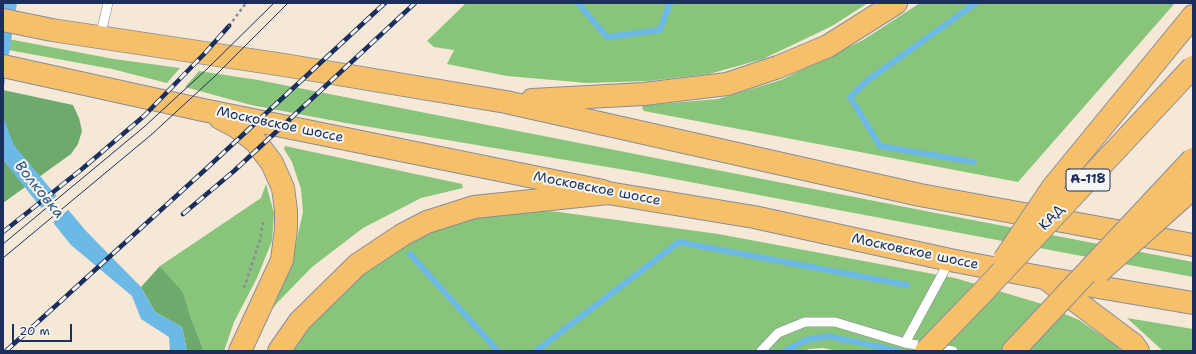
<!DOCTYPE html>
<meta charset="utf-8">
<style>
body{margin:0}
#map{position:relative;width:1196px;height:354px;overflow:hidden;background:#f5e8d7;font-family:"Shantell Sans",sans-serif}
canvas{display:block}
.frame{position:absolute;inset:0;border:4px solid #1b2f5e;pointer-events:none}
.scale{position:absolute;left:12px;top:324px;width:60px;height:18px;box-sizing:border-box;border:2px solid #1b2f5e;border-top:0;padding-left:5px;font-size:12px;line-height:14px;white-space:nowrap;color:#1b2f5e;-webkit-text-stroke:3px #f6f6f2;paint-order:stroke}
</style>
<div id="map">
<canvas width="1196" height="354"></canvas>
<div class="frame"></div>
<div class="scale">20 m</div>
</div>
<script>
const c = document.querySelector('canvas').getContext('2d');
c.lineJoin = 'round';
function fill(path, color) { c.fillStyle = color; c.fill(path, 'evenodd'); }
const poly = rows => new Path2D(rows.map(r => 'M' + r).join(''));
function strokePath(path, color, width, dash) { c.strokeStyle = color; c.lineWidth = width; c.lineCap = dash ? 'butt' : 'round'; c.setLineDash(dash || []); c.stroke(path); }
function drawText(font, color, halo, rows, align = 'center') {
  c.font = font + ' "Shantell Sans",sans-serif'; c.lineWidth = 4; c.setLineDash([]); c.textBaseline = 'middle'; c.strokeStyle = halo; c.fillStyle = color; for (const [text, x, y, turn = 0] of rows) {
    c.save(); c.translate(x, y); c.rotate((+turn || 0) * Math.PI / 180); c.textAlign = isNaN(turn) ? turn : align; if (halo) c.strokeText(text, 0, 0); c.fillText(text, 0, 0); c.restore();
  }
}
const green = poly([
 [466,3,868,3,832,26,763,59,709,74,648,81,587,83,507,76,447,64,454,50,434,47,427,41],
 [920,3,1175,3,1018,182,644,111,642,108,643,106,648,105,718,99,781,80,863,40],
 [3,38,114,59,180,68,167,83,112,69,3,49],
 [199,71,258,80,941,214,1193,262,1193,277,637,172,346,123,251,105,185,87],
 [285,146,462,184,463,188,421,198,363,228,312,267,277,303,262,321,284,273,296,243,303,212,301,189,292,162,284,149],
 [266,184,274,213,272,241,257,278,234,322,224,351,204,351,191,318,183,292,160,266,261,198],
 [518,209,559,212,718,234,955,278,1039,303,1079,320,1114,344,1122,351,838,351,823,348,809,349,804,351,291,351,300,336,354,281,386,256,444,225,478,215],
 [1127,318,1193,329,1193,351,1163,351]
]);
const forest = poly([
 [3,90,73,105,79,118,82,131,78,144,71,154,3,203],
 [160,266,183,292,191,318,204,351,187,351,182,327,155,312,141,287]
]);
const water = poly([
 [3,3,17,3,3,92],
 [3,117,14,145,86,231,141,287,155,312,182,327,187,351,170,351,169,337,141,319,132,296,71,245,3,160]
]);
const pier = poly([
 [58,195,69,209,51,224,40,209]
]);
const stream = poly([
 [578,3,607,37,660,30,670,3],
 [974,162,880,146,850,97,868,80,976,3],
 [410,254,498,351],
 [536,351,679,242,907,285],
 [785,351,806,340,828,336,898,351]
]);
const path = poly([
 [229,26,246,3],
 [244,288,260,240,263,222]
]);
const service = poly([
 [100,37,108,3],
 [905,343,950,260],
 [761,351,778,333,805,322,835,322,905,343,953,351]
]);
const primary = poly([
 [3,20,52,30,284,65,506,102,920,195,1193,245],
 [3,66,203,110,603,191],
 [532,100,644,94,727,84,778,67,828,46,896,3],
 [220,118,237,127,256,142,272,163,283,188,286,210,286,229,282,260,240,351]
]);
const trunk = poly([
 [1053,187,1193,16],
 [279,351,300,321,357,265,402,235,427,222,474,207,608,193,754,217,950,260,1045,278,1193,303]
]);
const motorway = poly([
 [1045,278,1133,344,1138,351],
 [1013,351,1031,332]
]);
const tram = poly([
 [3,244,144,127,207,69,274,3],
 [3,258,151,135,214,77,288,3]
]);
const rail = poly([
 [183,214,234,171,415,3],
 [3,232,82,169,144,116,205,53,229,26],
 [6,351,207,168,385,3]
]);
const primaryBridge = poly([
 [1099,272,1193,188]
]);
const trunkBridge = poly([
 [1004,260,1053,187]
]);
const motorwayBridge = poly([
 [1031,332,1193,159],
 [926,351,982,293,1193,67]
]);
const shields = [
 [1088,180,44]
];
const shieldNames = [
 ["А-118",1088,180]
];
const streetNames = [
 ["Московское шоссе",280,125,12],
 ["Московское шоссе",597,189,11],
 ["КАД",1052,218,-47],
 ["Московское шоссе",915,252,12]
];
const waterNames = [
 ["Волковка",39,190,51]
];
fill(green, '#88c57b');
fill(forest, '#6eaa6b');
fill(water, '#6db9e6');
fill(pier, '#f5e8d7');
strokePath(stream, '#6db9e6', 6);
strokePath(service, '#888c9a', 10);
strokePath(primary, '#888c9a', 24);
strokePath(trunk, '#888c9a', 24);
strokePath(motorway, '#888c9a', 24);
strokePath(path, '#888c9a', 2.5, [3, 3]);
strokePath(service, '#fff', 9);
strokePath(primary, '#f6c06b', 22);
strokePath(trunk, '#f6c06b', 22);
strokePath(motorway, '#f6c06b', 22);
strokePath(tram, '#1b2f5e', 1);
strokePath(rail, '#1b2f5e', 4.5);
strokePath(rail, '#f6f6f2', 3, [9]);
strokePath(primaryBridge, '#888c9a', 24, []);
strokePath(trunkBridge, '#888c9a', 24, []);
strokePath(motorwayBridge, '#888c9a', 24, []);
strokePath(primaryBridge, '#f6c06b', 22);
strokePath(trunkBridge, '#f6c06b', 22);
strokePath(motorwayBridge, '#f6c06b', 22);
for (const [x, y, w] of shields) { const box = new Path2D(); box.roundRect(x - w / 2, y - 11, w, 22, 3); c.fillStyle = '#f6f6f2'; c.fill(box); strokePath(box, '#1b2f5e', 1); }
drawText('bold 13px', '#1b2f5e', null, shieldNames);
drawText('14px', '#1b2f5e', '#f6f6f2', streetNames);
drawText('italic 15px', '#345887', '#f6f6f2', waterNames);
</script>
